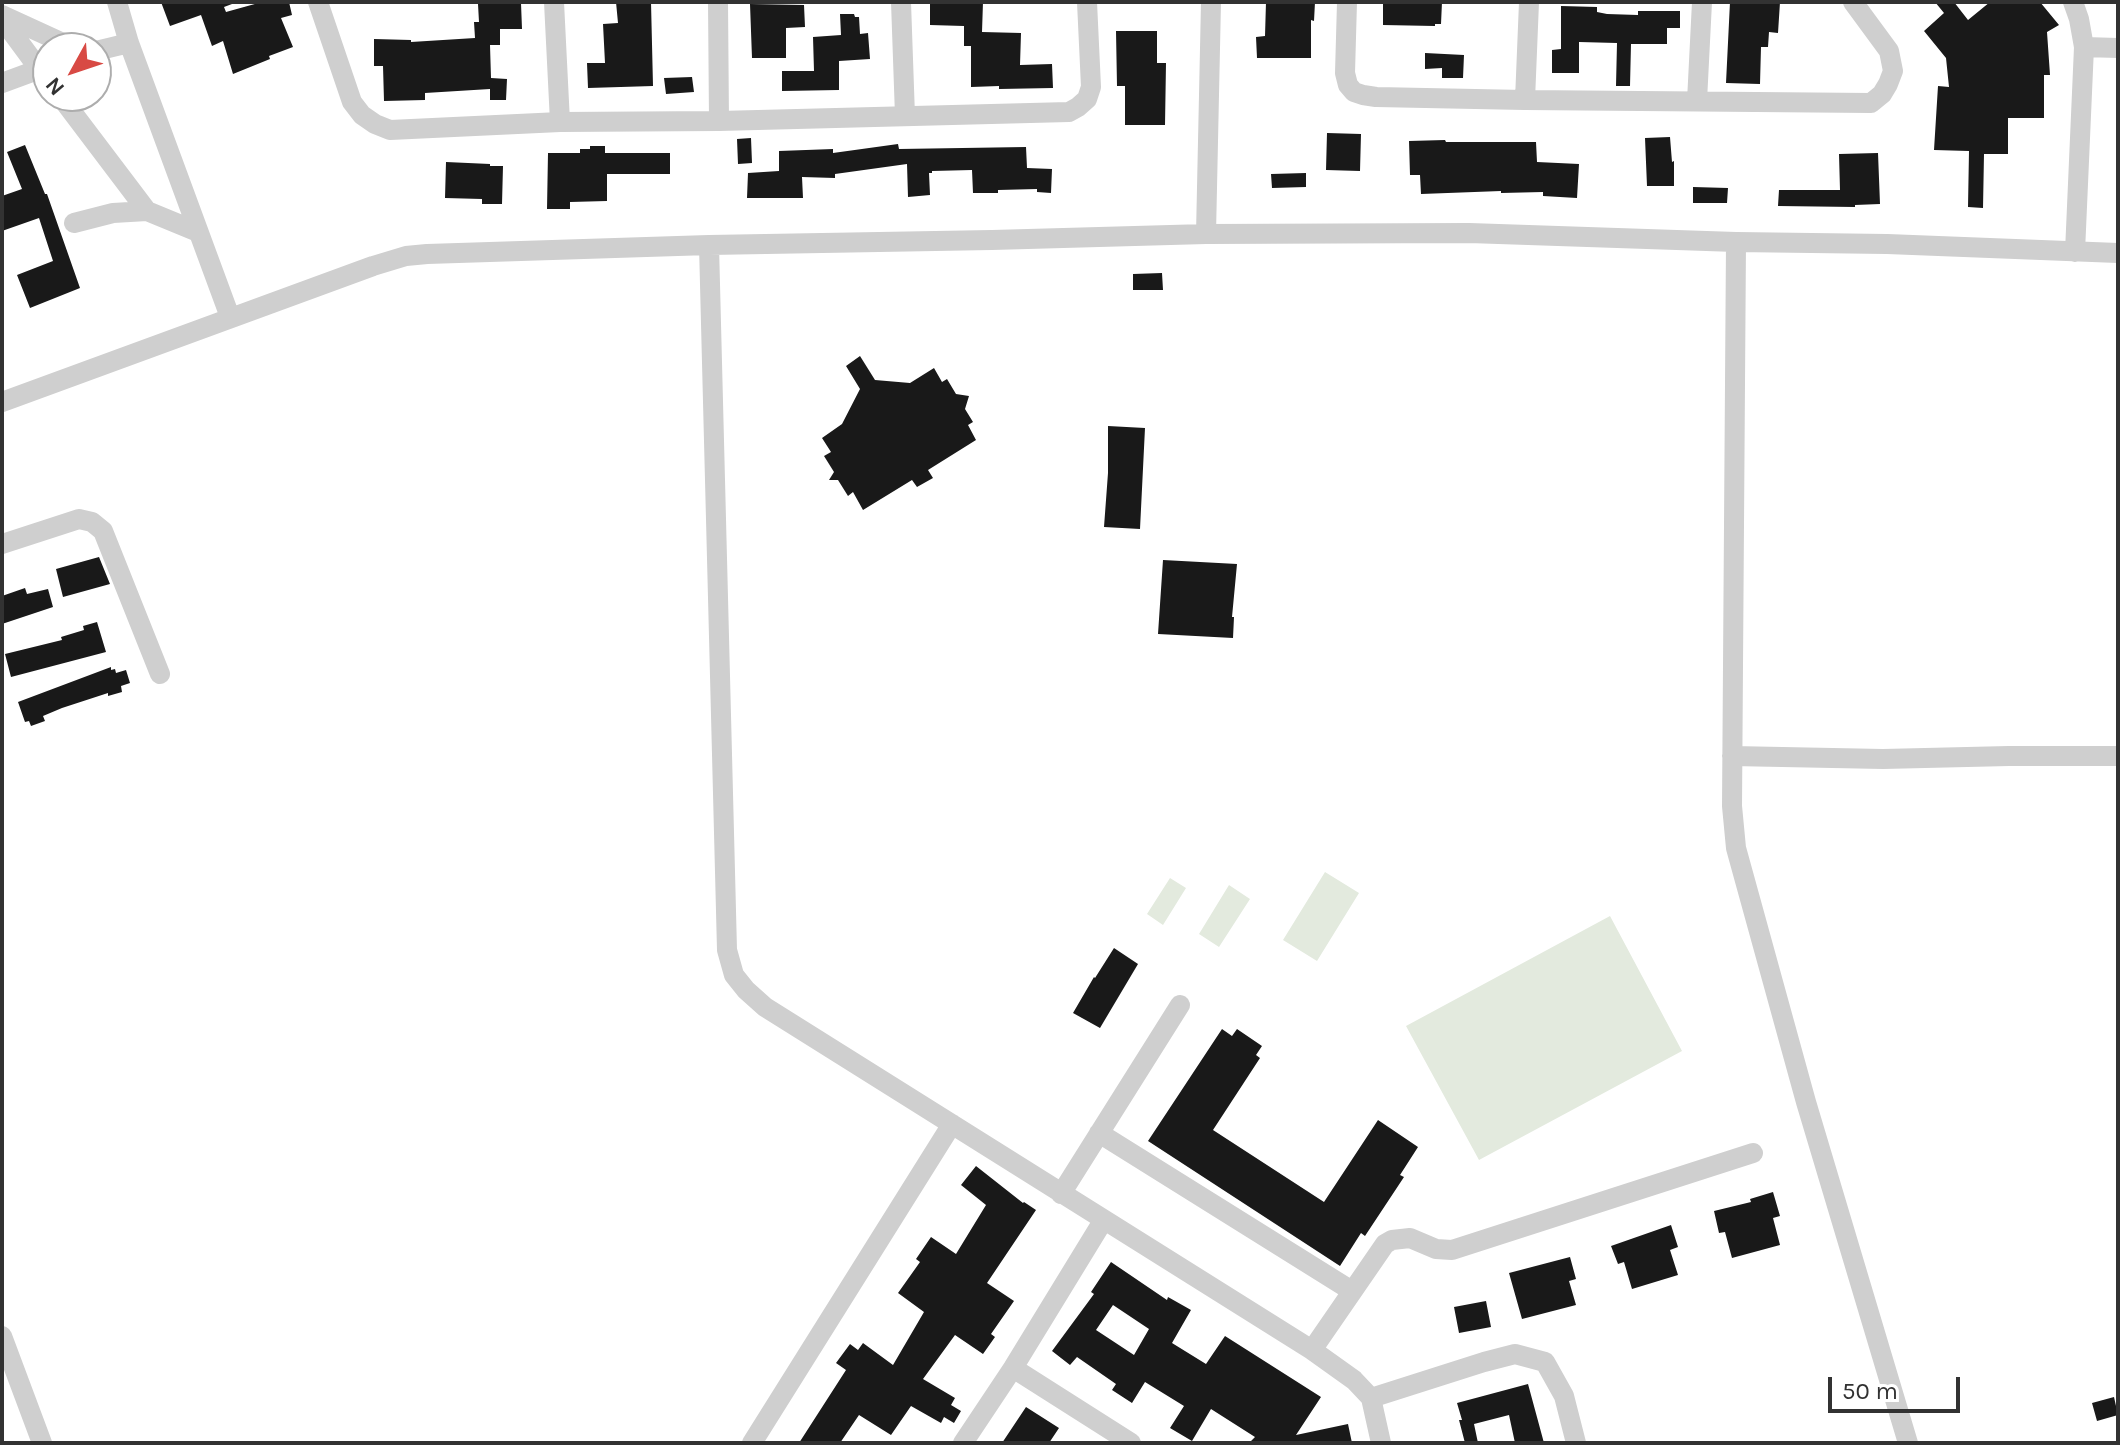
<!DOCTYPE html>
<style>
body{margin:0}
#map{position:relative;width:2120px;height:1445px;overflow:hidden;background:#fff;font-family:Karla,sans-serif}
canvas{display:block}
.frame{position:absolute;inset:0;border:4px solid #323232;pointer-events:none}
.north{position:absolute;left:32px;top:32px;width:80px;height:80px;box-sizing:border-box;background:#fff;border:2px solid #adadad;border-radius:50%;rotate:230deg;font-size:22px;font-weight:700;line-height:32px;text-align:center;color:#323232}
.north::after{content:'';display:block;margin:auto;width:28px;height:36px;background:#d84a44;clip-path:polygon(50% 0,100% 100%,50% 72%,0 100%)}
.scale{position:absolute;left:1828px;top:1377px;width:132px;height:36px;box-sizing:border-box;border:4px solid #323232;border-top:0;padding-left:10px;font-size:24px;line-height:28px;white-space:nowrap;color:#323232;-webkit-text-stroke:6px #fff;paint-order:stroke}
</style>
<div id="map">
<canvas width="2120" height="1445"></canvas>
<div class="frame"></div>
<div class="north">N</div>
<div class="scale">50 m</div>
</div>
<script>
const c = document.querySelector('canvas').getContext('2d');
c.lineJoin = 'round';
function fill(path, color) { c.fillStyle = color; c.fill(path, 'evenodd'); }
const poly = rows => new Path2D(rows.map(r => 'M' + r).join(''));
function strokePath(path, color, width, dash) { c.strokeStyle = color; c.lineWidth = width; c.lineCap = dash ? 'butt' : 'round'; c.setLineDash(dash || []); c.stroke(path); }
const green = poly([
 [1325,872,1359,893,1317,961,1283,940],
 [1170,878,1186,888,1163,925,1147,914],
 [1229,885,1250,899,1219,947,1199,934],
 [1610,916,1682,1051,1479,1160,1406,1026]
]);
const building = poly([
 [161,2,232,2,232,4,224,7,226,12,262,2,289,2,292,15,281,18,293,47,269,56,270,59,233,74,223,41,212,46,201,15,170,26],
 [616,2,651,2,653,86,588,88,587,63,605,63,603,24,618,23],
 [930,2,983,2,982,32,1021,33,1020,65,1052,64,1053,88,999,89,999,86,971,87,971,46,964,46,964,26,930,25],
 [1266,2,1315,2,1314,21,1311,20,1311,58,1257,58,1256,37,1265,36],
 [1383,2,1442,2,1441,24,1435,24,1435,26,1383,25],
 [1730,2,1780,2,1778,33,1769,32,1768,47,1761,47,1760,84,1726,83],
 [1935,2,1954,2,1968,20,1990,2,2040,2,2059,25,2047,32,2050,75,2044,75,2044,118,2008,118,2008,154,1984,154,1983,208,1968,207,1969,151,1934,150,1938,86,1949,87,1946,58,1924,31,1944,13],
 [521,3,522,29,500,29,500,45,490,45,491,78,507,79,506,100,490,100,490,89,425,93,425,100,384,101,383,66,374,66,374,39,411,40,411,42,475,38,474,22,479,22,478,4],
 [750,4,804,5,805,27,786,28,786,58,752,58],
 [1561,6,1597,7,1597,12,1607,14,1638,15,1638,11,1680,11,1680,28,1667,28,1667,44,1631,44,1630,86,1616,86,1617,43,1579,42,1579,73,1552,73,1552,50,1561,49],
 [840,14,854,14,855,17,859,17,860,34,868,33,870,59,839,61,839,90,782,91,782,71,814,71,813,37,841,35],
 [1116,31,1157,31,1157,63,1166,63,1165,125,1125,125,1125,86,1117,86],
 [1425,53,1464,55,1463,78,1442,78,1442,68,1425,69],
 [692,77,694,92,666,94,664,78],
 [1327,133,1361,134,1360,171,1326,170],
 [1670,137,1672,162,1674,161,1674,186,1647,186,1645,138],
 [751,138,752,163,738,164,737,139],
 [1445,140,1446,142,1536,142,1537,162,1579,164,1577,198,1543,196,1543,192,1501,193,1501,191,1421,194,1420,175,1410,175,1409,141],
 [898,144,899,149,1026,147,1027,168,1052,169,1051,193,1037,192,1037,189,998,190,998,193,973,193,972,170,932,171,932,173,929,173,930,195,908,197,907,164,835,174,835,178,802,177,803,198,747,198,748,173,779,171,779,151,833,149,833,153],
 [25,145,45,194,47,194,80,288,30,308,17,275,53,261,39,218,2,231,2,196,22,189,7,152],
 [590,146,605,146,605,153,670,153,670,174,607,174,607,201,570,202,570,209,547,209,548,153,580,153,580,149,590,149],
 [1878,153,1880,204,1855,205,1855,207,1778,206,1779,190,1840,190,1839,154],
 [446,162,490,164,490,166,503,166,502,204,482,204,482,199,445,198],
 [1306,173,1306,187,1272,188,1271,174],
 [1693,187,1728,188,1727,203,1693,203],
 [1162,273,1163,290,1133,290,1133,274],
 [860,356,875,380,910,383,934,368,942,382,947,379,956,394,969,396,965,409,973,422,968,425,976,440,928,470,933,478,917,487,912,480,863,510,853,492,848,496,838,480,829,480,834,472,824,456,831,452,822,438,842,424,860,389,846,366],
 [1108,426,1145,428,1140,529,1104,527,1108,473],
 [99,557,110,584,63,597,56,569],
 [1163,560,1237,564,1232,617,1234,617,1233,638,1158,634],
 [25,588,27,594,48,589,53,607,2,624,2,596],
 [97,622,106,652,11,677,5,654,62,640,61,637,84,630,83,626],
 [111,667,111,670,115,669,116,673,126,670,130,683,121,686,122,692,108,696,108,693,62,708,43,716,45,721,31,726,29,721,25,722,18,702],
 [1114,948,1138,964,1100,1028,1073,1013,1094,977,1095,978],
 [1222,1029,1232,1036,1237,1029,1262,1046,1256,1055,1260,1058,1213,1130,1324,1202,1378,1120,1418,1147,1400,1175,1404,1177,1365,1236,1361,1233,1340,1266,1148,1141],
 [976,1166,1023,1203,1024,1202,1036,1210,987,1283,1014,1301,991,1334,995,1337,983,1354,955,1335,923,1379,955,1398,951,1405,961,1411,954,1423,944,1417,941,1423,911,1406,891,1435,859,1415,840,1443,799,1443,846,1370,836,1363,850,1344,858,1350,863,1343,893,1365,924,1312,898,1293,920,1262,916,1259,931,1237,956,1254,986,1205,961,1185],
 [1773,1192,1780,1216,1773,1218,1780,1245,1732,1258,1725,1232,1719,1233,1714,1211,1751,1202,1750,1199],
 [1671,1225,1678,1247,1670,1250,1678,1275,1632,1289,1624,1262,1618,1264,1611,1246],
 [1570,1257,1576,1279,1569,1281,1576,1305,1522,1319,1509,1273],
 [1111,1262,1167,1300,1168,1297,1191,1310,1172,1343,1206,1364,1225,1336,1321,1397,1296,1435,1348,1424,1352,1443,1249,1443,1255,1437,1211,1409,1192,1441,1170,1428,1184,1406,1145,1382,1132,1403,1112,1390,1116,1384,1077,1357,1070,1365,1052,1351,1094,1294,1091,1292],
 [1113,1305,1149,1329,1134,1355,1096,1330],
 [1486,1301,1491,1327,1459,1333,1454,1307],
 [1528,1384,1544,1443,1515,1443,1509,1415,1474,1424,1478,1443,1465,1443,1459,1420,1462,1420,1457,1403],
 [2114,1397,2118,1415,2097,1421,2092,1403],
 [1026,1407,1059,1428,1049,1443,1002,1443]
]);
const minor = poly([
 [117,2,129,43,230,317],
 [318,2,352,102,362,115,375,124,390,130,560,122,719,121,1069,112,1078,107,1087,99,1091,87,1087,2],
 [554,2,560,122],
 [718,2,719,121],
 [901,2,905,116],
 [1347,2,1345,73,1348,85,1354,92,1363,95,1376,97,1525,100,1871,103,1882,94,1888,84,1893,71,1889,51,1853,2],
 [2073,2,2079,19,2084,47,2075,252],
 [2,15,74,48],
 [2,19,48,81],
 [2084,47,2118,48],
 [96,51,129,43],
 [2,83,48,66],
 [60,96,147,211],
 [1525,100,1529,2],
 [1697,101,1702,2],
 [74,223,113,213,147,211,198,232],
 [1206,234,1211,2],
 [1736,242,1732,806,1736,848,1806,1102,1908,1443],
 [709,245,727,950,734,975,746,990,765,1007,1312,1350,1354,1380,1371,1398,1381,1443],
 [2,402,373,266,406,256,427,254,709,245,992,240,1206,234,1469,233,1736,242,1887,244,2118,253],
 [2,544,79,519,92,522,103,531,160,674],
 [1732,756,1883,759,2009,756,2118,756],
 [1099,1133,1352,1291],
 [1061,1194,1180,1005],
 [2,1336,42,1443],
 [1312,1350,1385,1244,1392,1240,1410,1238,1436,1249,1452,1250,1753,1153],
 [1013,1368,1131,1443],
 [1371,1398,1484,1362,1515,1354,1545,1362,1564,1396,1576,1443],
 [752,1443,952,1124],
 [963,1443,1013,1368,1103,1221]
]);
fill(green, '#e3eade');
fill(building, '#191919');
strokePath(minor, '#cfcfcf', 20);
</script>
